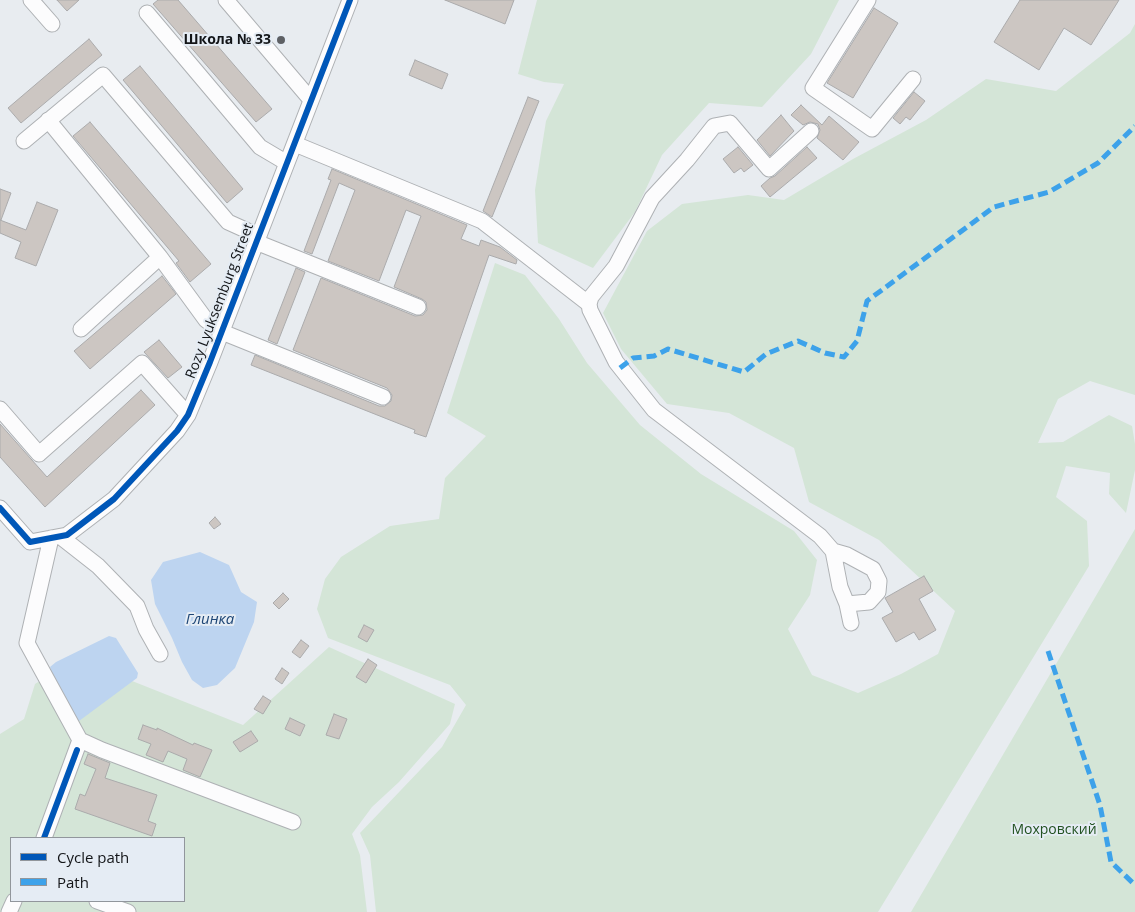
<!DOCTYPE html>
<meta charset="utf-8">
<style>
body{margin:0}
#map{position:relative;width:1135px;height:912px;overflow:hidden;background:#e8ecf0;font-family:"Open Sans",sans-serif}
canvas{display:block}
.legend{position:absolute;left:10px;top:837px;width:175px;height:65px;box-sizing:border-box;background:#e5ecf4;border:1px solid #91969c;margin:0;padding:6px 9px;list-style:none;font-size:15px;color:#131518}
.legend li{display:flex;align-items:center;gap:10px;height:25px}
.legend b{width:25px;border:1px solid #91969c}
</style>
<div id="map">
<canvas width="1135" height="912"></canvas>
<ul class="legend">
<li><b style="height:6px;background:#0057b8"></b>Cycle path</li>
<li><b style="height:6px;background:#3da2ea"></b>Path</li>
</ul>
</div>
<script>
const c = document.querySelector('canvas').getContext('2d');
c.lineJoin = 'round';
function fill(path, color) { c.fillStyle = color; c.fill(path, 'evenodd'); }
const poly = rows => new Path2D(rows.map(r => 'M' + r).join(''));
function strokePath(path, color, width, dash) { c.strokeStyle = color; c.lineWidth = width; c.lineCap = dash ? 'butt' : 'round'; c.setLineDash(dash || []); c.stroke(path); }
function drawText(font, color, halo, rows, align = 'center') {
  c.font = font + ' "Open Sans",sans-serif'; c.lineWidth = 4; c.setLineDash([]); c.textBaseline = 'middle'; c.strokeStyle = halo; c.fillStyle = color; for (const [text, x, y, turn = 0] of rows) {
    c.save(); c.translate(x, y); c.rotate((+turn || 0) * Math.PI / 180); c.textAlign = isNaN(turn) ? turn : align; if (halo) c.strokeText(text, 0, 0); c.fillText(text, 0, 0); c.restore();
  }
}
const green = poly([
 [537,0,839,0,811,54,762,107,709,103,662,155,635,212,593,268,538,243,535,190,546,121,564,84,544,82,518,74],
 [1135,24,1135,395,1090,381,1058,399,1038,443,1063,442,1109,415,1132,426,1135,444,1135,470,1126,513,1109,494,1110,473,1066,466,1056,497,1087,521,1089,566,878,912,376,912,370,855,360,833,442,747,466,705,450,685,328,638,317,609,325,579,341,557,390,526,439,519,445,478,486,436,447,413,495,263,525,275,559,319,587,363,640,425,701,474,794,531,817,560,810,595,788,629,812,675,858,693,901,674,938,654,955,611,879,540,809,502,794,448,729,413,667,404,621,349,603,313,647,231,682,204,748,195,784,200,853,159,926,120,986,79,1056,91,1130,33],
 [1135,529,1135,912,911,912],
 [329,647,455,704,450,724,399,782,372,807,352,834,360,855,367,912,0,912,0,734,24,719,35,684,78,656,117,675,243,725],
 [11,838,184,838,184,901,11,901]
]);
const water = poly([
 [200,552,229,565,241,592,257,602,254,622,235,668,217,685,203,688,192,680,182,662,172,638,155,604,151,580,163,562],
 [109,636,116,638,138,673,137,678,79,721,55,685,50,667,56,662]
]);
const building = poly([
 [57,0,79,0,67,11,57,0],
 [158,0,178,0,272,109,256,122,153,4,158,0],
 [445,0,514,0,505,24,445,0],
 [1020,0,1119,0,1091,45,1064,28,1039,70,994,42,1020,0],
 [874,8,898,23,853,98,827,83,874,8],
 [89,39,102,55,21,123,8,108,89,39],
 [415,60,448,74,442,89,409,75,415,60],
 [140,66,243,189,227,203,123,80,140,66],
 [914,92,925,101,910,120,906,117,900,124,893,118,914,92],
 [528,97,539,101,492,217,483,211,528,97],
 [801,105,822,125,829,116,859,142,843,160,817,138,820,130,818,124,810,122,803,125,791,115,801,105],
 [781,115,794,131,770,156,757,140,781,115],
 [90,122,211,264,190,282,176,263,179,261,73,136,90,122],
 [738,147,753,165,744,172,741,168,734,173,723,159,738,147],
 [807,147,817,158,770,197,761,186,770,178,775,176,807,147],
 [332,169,467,225,461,239,479,246,481,240,500,247,517,260,516,264,489,255,426,437,414,433,415,430,251,365,255,355,379,406,385,406,391,401,392,395,387,388,293,350,321,278,415,316,423,315,427,310,426,302,422,299,394,287,421,216,406,210,379,281,328,261,355,190,339,183,312,254,304,251,331,180,328,179,332,169],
 [0,189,11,193,1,220,0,220,0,189],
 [37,202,58,210,36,266,15,258,21,242,0,233,0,220,26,230,37,202],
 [296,268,305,272,277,344,268,340,296,268],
 [162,276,176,294,90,369,74,351,162,276],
 [159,340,182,367,168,378,144,352,159,340],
 [141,390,155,405,45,507,0,457,0,424,47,477,141,390],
 [215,517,221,524,214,529,209,523,215,517],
 [924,576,933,591,919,599,936,630,919,640,914,632,896,642,882,618,893,612,885,598,924,576],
 [283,593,289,599,279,609,273,603,283,593],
 [364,625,374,630,367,642,358,637,364,625],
 [301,640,309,646,300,658,292,652,301,640],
 [368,659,377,665,366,683,356,677,368,659],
 [282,668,289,673,282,684,275,679,282,668],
 [263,696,271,701,263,714,254,709,263,696],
 [334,714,347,719,339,739,326,735,334,714],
 [290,718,305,725,300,736,285,729,290,718],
 [143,725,157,730,157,728,193,745,194,743,212,750,200,777,183,770,187,759,168,751,163,762,146,755,151,744,138,739,143,725],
 [251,731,258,741,240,752,233,742,251,731],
 [88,754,110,763,105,778,157,795,148,821,156,824,152,836,75,809,80,794,85,796,96,769,84,764,88,754]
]);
const minor = poly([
 [31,0,52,24],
 [226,0,311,100],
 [868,0,813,88,872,129,913,79],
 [147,13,260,147,287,163],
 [48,120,160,257,81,329],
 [811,131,769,169,730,123,714,126,687,160,652,198,616,266,591,297,589,304,590,310,616,362,654,410,820,536,833,551,840,587,847,604,851,623],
 [24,141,103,75,228,222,259,236],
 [295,144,482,221,589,304],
 [256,242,418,307],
 [160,257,206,320,222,332,383,397],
 [0,409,39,454,142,363,188,415],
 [0,508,30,542,67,535,114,499,177,431,188,415,210,362,350,0],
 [61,537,98,566,137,606,146,629,160,654],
 [833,551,847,555,873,569,879,581,878,592,869,602,847,604],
 [80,740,102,750,293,822],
 [44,838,80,740,27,643,51,538],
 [97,901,128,912],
 [9,912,14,901]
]);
const quiet = poly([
 [620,368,633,358,654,356,668,349,744,372,766,354,798,341,825,353,844,357,857,341,867,301,994,207,1049,192,1098,163,1135,126],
 [1048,651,1100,805,1111,862,1135,885]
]);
const cycleway = poly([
 [0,508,30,542,67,535,114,499,177,431,188,415,210,362,350,0],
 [44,838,77,750]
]);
const markers = [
 [281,40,5,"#5e6064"]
];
const poiNames = [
 ["Школа № 33",271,40]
];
const streetNames = [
 ["Rozy Lyuksemburg Street",220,301,-69]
];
const parkNames = [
 ["Мохровский",1054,830]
];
const waterNames = [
 ["Глинка",210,620]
];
fill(green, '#d4e5d7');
fill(water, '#bdd4f0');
fill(building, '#ccc6c2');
strokePath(building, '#ababac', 1);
strokePath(minor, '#aeb1b4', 17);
strokePath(minor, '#fcfcfd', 15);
strokePath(quiet, '#3da2ea', 5, [10, 5]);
strokePath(cycleway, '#0057b8', 6);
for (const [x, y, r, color] of markers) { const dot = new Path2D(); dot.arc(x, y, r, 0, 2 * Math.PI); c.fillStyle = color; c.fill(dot); strokePath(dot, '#e5ecf4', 2); }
drawText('bold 14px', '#131518', '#e5ecf4', poiNames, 'right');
drawText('14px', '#131518', '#e5ecf4', streetNames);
drawText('14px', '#225221', '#e5ecf4', parkNames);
drawText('italic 15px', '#1e4676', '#e5ecf4', waterNames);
</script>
